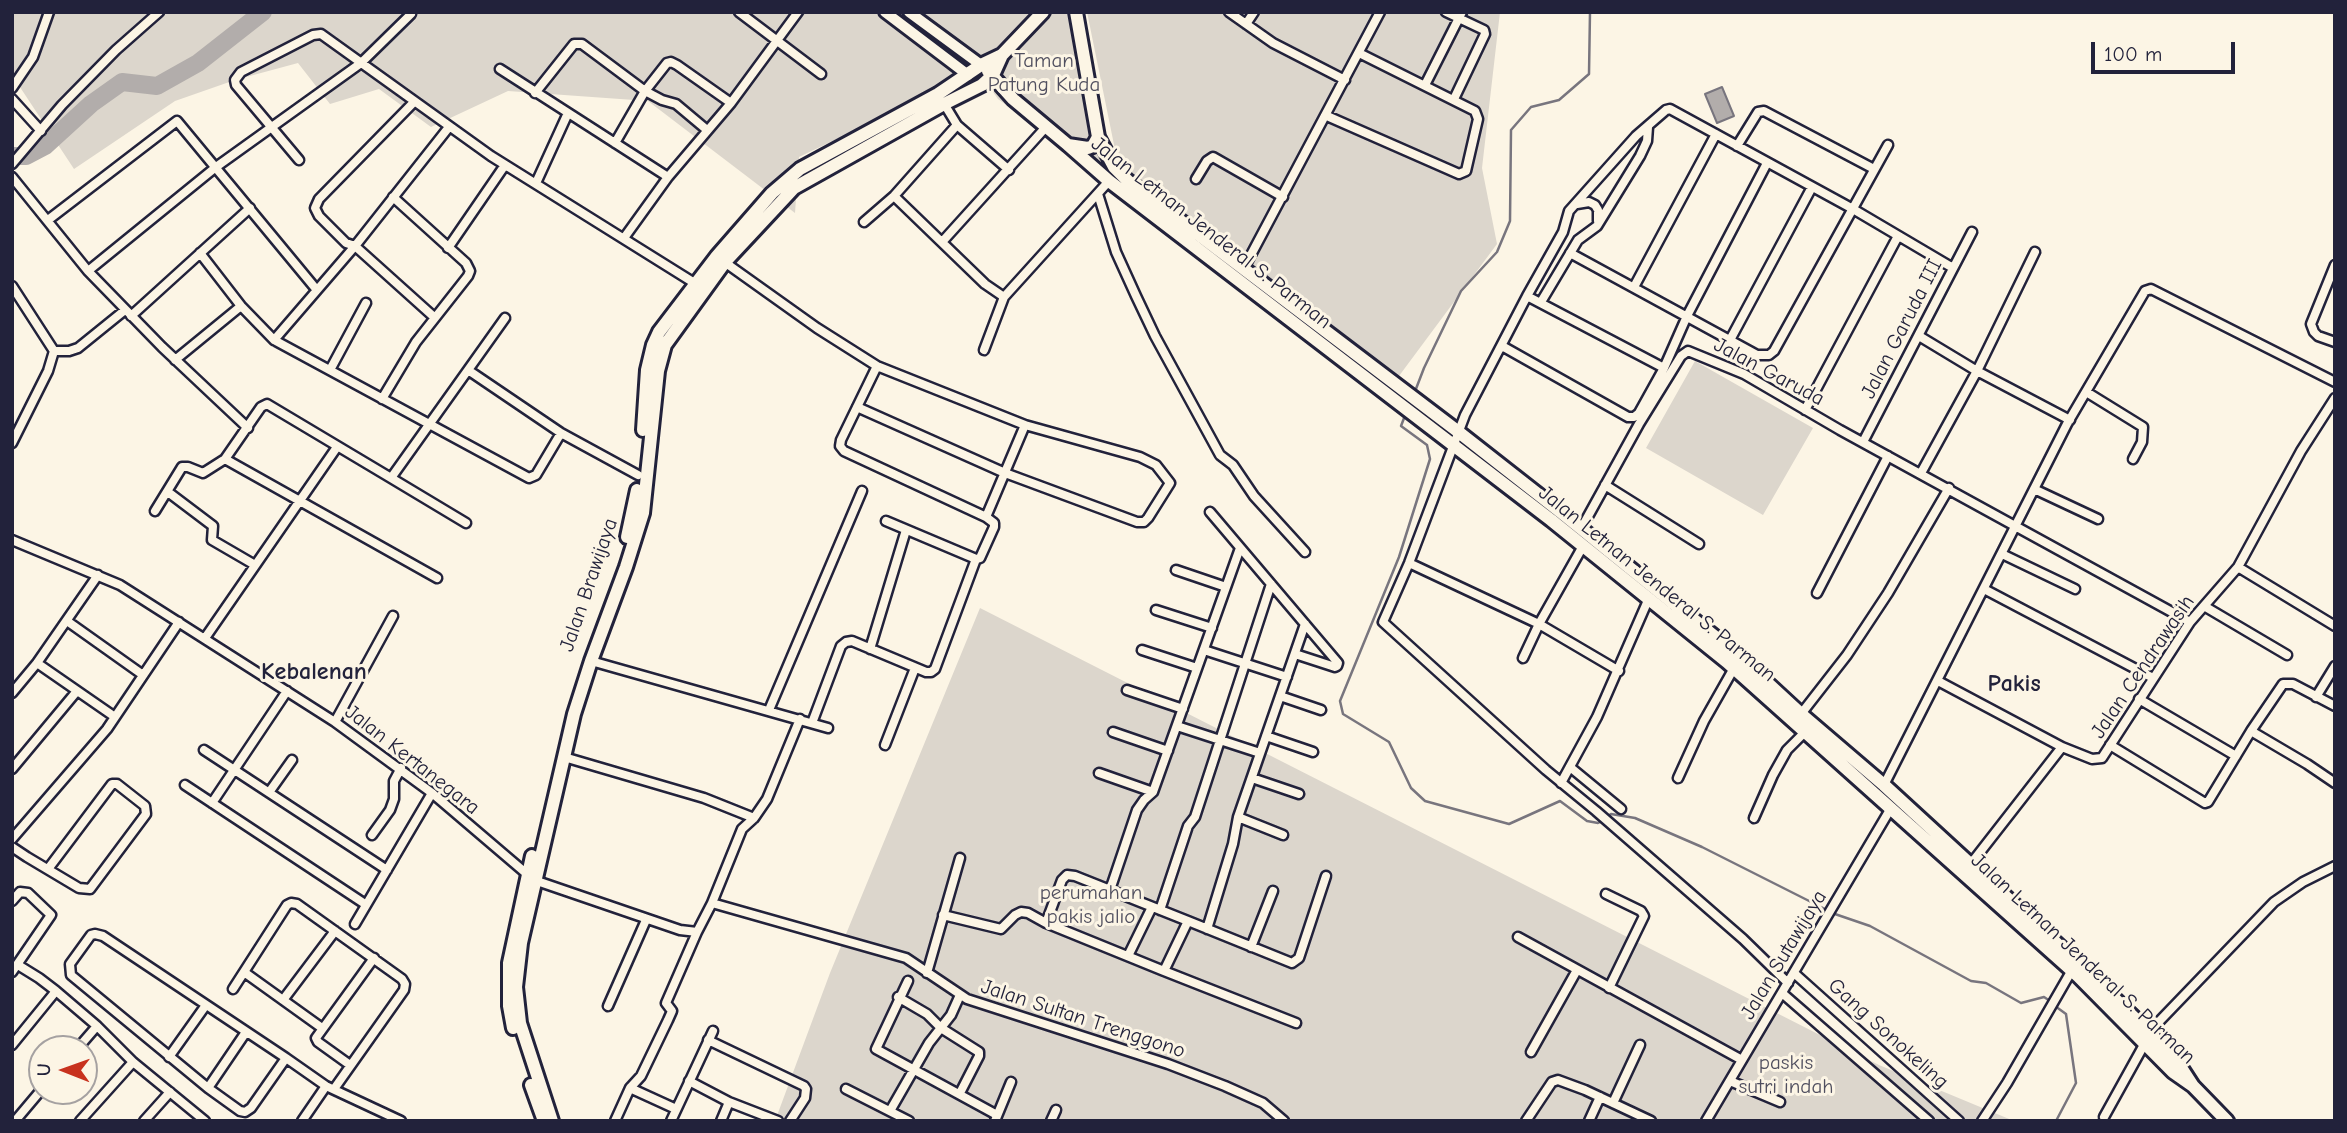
<!DOCTYPE html>
<style>
body{margin:0}
#map{position:relative;width:2347px;height:1133px;overflow:hidden;background:#fcf5e5;font-family:"Comic Neue",sans-serif}
canvas{display:block}
.frame{position:absolute;inset:0;border:14px solid #22223b;pointer-events:none}
.north{position:absolute;left:28px;top:1035px;width:70px;height:70px;box-sizing:border-box;background:#fcf5e5;border:2px solid #a5a1a1;border-radius:50%;rotate:271deg;font-size:19px;font-weight:700;line-height:28px;text-align:center;color:#22223b}
.north::after{content:'';display:block;margin:auto;width:24px;height:32px;background:#c8321e;clip-path:polygon(50% 0,100% 100%,50% 72%,0 100%)}
.scale{position:absolute;left:2091px;top:42px;width:144px;height:32px;box-sizing:border-box;border:4px solid #22223b;border-top:0;padding-left:9px;font-size:21px;line-height:24px;white-space:nowrap;color:#22223b;-webkit-text-stroke:5px #fcf5e5;paint-order:stroke}
</style>
<div id="map">
<canvas width="2347" height="1133"></canvas>
<div class="frame"></div>
<div class="north">U</div>
<div class="scale">100 m</div>
</div>
<script>
const c = document.querySelector('canvas').getContext('2d');
c.lineJoin = 'round';
function fill(path, color) { c.fillStyle = color; c.fill(path, 'evenodd'); }
const poly = rows => new Path2D(rows.map(r => 'M' + r).join(''));
function strokePath(path, color, width, dash) { c.strokeStyle = color; c.lineWidth = width; c.lineCap = dash ? 'butt' : 'round'; c.setLineDash(dash || []); c.stroke(path); }
function drawText(font, color, halo, rows, align = 'center') {
  c.font = font + ' "Comic Neue",sans-serif'; c.lineWidth = 6; c.setLineDash([]); c.textBaseline = 'middle'; c.strokeStyle = halo; c.fillStyle = color; for (const [text, x, y, turn = 0] of rows) {
    c.save(); c.translate(x, y); c.rotate((+turn || 0) * Math.PI / 180); c.textAlign = isNaN(turn) ? turn : align; if (halo) c.strokeText(text, 0, 0); c.fillText(text, 0, 0); c.restore();
  }
}
const green = poly([
 [12,12,1081,12,1117,186,998,99,979,72,1029,20,958,81,799,157,795,213,648,101,508,91,431,127,379,89,330,104,298,63,235,80,175,101,74,169,12,75],
 [1087,12,1500,12,1482,168,1497,244,1399,376,1122,184],
 [1695,361,1813,428,1763,515,1646,448],
 [980,608,1879,1065,2014,1121,775,1121,830,973]
]);
const water = poly([
 [1722,87,1734,116,1717,123,1705,94,1722,87]
]);
const stream = poly([
 [1414,394,1424,368,1461,291,1497,252,1510,221,1511,130,1531,107,1559,100,1589,74,1590,12],
 [1406,413,1401,426,1427,445,1430,459,1399,557,1340,701,1343,714,1389,742,1411,788,1425,801,1509,824,1560,801,1587,821,1598,823,1602,821],
 [1607,817,1611,814,1635,818,1702,847,1827,910],
 [1832,913,1870,926,1971,981,1986,983,2021,1003,2044,997,2050,1001],
 [2055,1006,2066,1014,2076,1083,2056,1121]
]);
const river = poly([
 [12,156,26,156,45,146,91,104,122,82,157,86,198,63,263,12]
]);
const minor = poly([
 [739,12,821,74],
 [1229,12,1273,43,1345,80],
 [1446,12,1484,30,1485,34,1454,99],
 [1246,24,1254,12],
 [500,69,668,177],
 [1425,85,1462,12],
 [12,88,33,57,49,12],
 [535,93,574,44,582,44,645,91,662,100,676,104,707,130],
 [12,99,41,131],
 [414,102,319,199,315,208,319,216,346,243,355,246,434,317],
 [1327,116,1459,174,1466,171,1478,119,1475,111,1359,53],
 [957,125,1009,170],
 [615,143,645,91,667,63,671,62,677,65,731,103],
 [1737,146,1758,112,1764,111,1874,169],
 [299,160,236,85,235,80,241,72,313,35,321,34,491,156,696,284],
 [12,164,62,105,116,50,159,12],
 [12,177,88,271,162,347,248,428],
 [1196,179,1207,161,1213,157,1283,197],
 [536,183,568,113],
 [1098,194,1116,252,1136,296,1155,336,1220,455,1233,465,1254,496,1305,552],
 [894,196,985,284,1004,297],
 [1577,204,1589,202,1595,205,1598,210,1598,221],
 [48,220,177,121,316,289],
 [864,222,894,196,957,125,943,102],
 [624,238,668,177,731,103,798,12],
 [942,242,1046,127],
 [448,248,505,165],
 [200,253,241,306,274,340,529,478,536,475,561,433],
 [1570,253,1757,355,1769,355,1774,351,1888,145],
 [723,261,817,328,877,366,1025,425,1140,457,1156,465,1170,483,1148,518,1144,522,1137,522,1005,473,857,407],
 [2335,265,2311,324,2314,332,2318,336,2335,342],
 [1244,268,1380,12],
 [88,271,216,167,361,63,411,14],
 [12,286,54,351,48,371,12,443],
 [1634,287,1716,134],
 [1527,296,1664,368],
 [1541,302,1578,240,1597,226,1640,156,1647,141,1648,127],
 [131,316,250,208],
 [1919,336,1977,371,2070,420],
 [274,340,355,246,449,127],
 [1730,340,1812,187],
 [1502,346,1628,417,1634,417,1639,413,1664,368,1687,316,1767,163],
 [984,350,1004,297,1109,181],
 [54,351,69,351,78,348,125,310],
 [175,360,241,306],
 [877,366,841,440,840,446,844,451,986,517,1025,425],
 [330,370,366,303],
 [468,370,505,318],
 [2088,393,2143,427,2142,442,2133,459],
 [382,399,416,342,468,276,470,271,466,263,393,197],
 [1805,410,1898,236],
 [1863,442,1972,232],
 [225,459,437,578],
 [1921,473,1977,371,2035,252],
 [391,478,466,523],
 [1605,485,1699,544],
 [2034,489,2098,519],
 [168,492,213,526,212,540,255,565],
 [155,511,182,467,188,467,203,473,225,459,261,407,267,404,391,478,468,370,561,433,638,475],
 [1210,512,1338,663,1337,666,1335,667,1295,654],
 [886,521,976,559],
 [1581,529,1639,424,1681,356,1688,351,1744,374,1840,430,2190,622],
 [12,540,120,585,335,722,432,793,534,880,680,930,697,932,712,903,906,958,967,999,1168,1064,1225,1086,1263,1103,1284,1121],
 [2002,554,2075,589],
 [1409,563,1539,624,1619,671],
 [2238,567,2335,626],
 [1176,570,1226,587],
 [1984,589,2153,678],
 [1817,593,1888,456],
 [2204,606,2287,655],
 [1156,610,1212,628],
 [67,621,143,675],
 [205,638,337,447],
 [870,649,906,530],
 [1142,650,1197,668],
 [1204,650,1287,677],
 [1523,658,1539,624,1583,546],
 [591,661,828,728],
 [37,663,115,717],
 [1938,681,2062,747],
 [1127,690,1183,709],
 [12,693,37,663,98,575],
 [1280,696,1321,710],
 [2316,697,2335,666],
 [2139,699,2236,756],
 [769,710,862,491],
 [1801,714,1847,655,1888,593,1949,488],
 [335,722,393,616],
 [812,723,841,646,846,642,852,641,926,672,931,672,935,669,976,559,980,558,994,527,994,523,986,517],
 [1177,726,1260,753],
 [2251,731,2307,764,2335,783],
 [1113,732,1168,751],
 [1266,736,1313,752],
 [885,745,915,668],
 [2110,745,2205,803,2208,802,2251,731,2283,684,2293,684,2335,706],
 [204,750,387,870],
 [564,757,704,798,754,818],
 [1570,767,1621,809],
 [12,769,77,691],
 [1099,773,1153,792],
 [1252,778,1299,794],
 [1678,778,1704,721,1734,668],
 [1561,783,1597,717,1649,598],
 [185,785,365,904],
 [1884,785,2067,424,2145,291,2151,289,2335,382],
 [270,791,292,760],
 [212,803,287,691],
 [1238,817,1283,835],
 [1754,818,1773,775,1787,750,1805,732],
 [372,835,390,810,394,799,394,781,401,768],
 [12,839,107,729,179,622],
 [12,847,27,857,79,888,90,889,146,814,145,806,117,784,112,784,48,869],
 [1970,865,2062,747,2092,759,2102,758,2190,622,2238,567,2301,451,2335,398],
 [1110,890,1137,810,1144,800,1153,792,1240,548],
 [1606,894,1641,911,1644,916,1609,988],
 [12,901,20,892,28,893,51,915,12,972],
 [712,903,742,829,754,818,767,799,800,719],
 [1160,910,1188,826,1195,817,1271,584],
 [943,915,1001,929,1015,915,1021,912,1028,913,1046,923,1164,971,1188,921,1292,963,1299,958,1326,876],
 [1046,923,1062,880,1067,875,1075,876,1188,921],
 [355,924,432,793],
 [1207,929,1233,844,1238,817,1305,624],
 [1518,937,1742,1060],
 [1251,947,1273,891],
 [1128,956,1152,907],
 [18,965,39,978,56,991,97,1026,133,1062,205,1121],
 [1164,971,1296,1023],
 [244,972,322,1028],
 [927,973,960,858],
 [1794,973,1959,1121],
 [908,981,876,1049,997,1115],
 [1788,983,1743,939,1596,811,1546,770,1383,622,1409,563,1465,415,1527,296,1563,232,1569,211,1636,136,1666,110,1670,109,1853,209,1953,268],
 [233,989,287,905,291,903,297,904,402,979,405,984,404,990,334,1089],
 [1782,993,1929,1121],
 [898,997,927,1014,941,1028,979,1052,979,1056,960,1093],
 [283,1000,335,931],
 [608,1006,646,920],
 [2149,1032,2274,902,2303,882,2335,866],
 [708,1040,804,1086,806,1089,805,1098,790,1121],
 [12,1045,56,991],
 [77,1049,97,1026],
 [1531,1052,1577,970],
 [169,1057,206,1005],
 [286,1058,251,1108,245,1112,240,1111,208,1088,71,975,70,964,91,935,95,934,103,936,286,1058,326,1086,401,1121],
 [350,1065,318,1042,316,1038,374,958],
 [689,1081,729,1102,778,1121],
 [1730,1081,1780,1102],
 [208,1088,246,1032],
 [630,1088,676,1109],
 [846,1089,909,1121],
 [1613,1103,1640,1045],
 [890,1111,929,1043,951,1015,960,995],
 [2104,1117,2145,1043],
 [15,1121,42,1089],
 [80,1121,133,1062],
 [144,1121,170,1092],
 [302,1121,326,1086],
 [615,1121,630,1088,641,1076,668,1020,672,1011,666,1003,697,932],
 [671,1121,713,1031],
 [721,1121,729,1102],
 [995,1121,1011,1082],
 [1051,1121,1056,1110],
 [1526,1121,1552,1082,1558,1080,1585,1090,1651,1121],
 [1589,1121,1600,1097],
 [1706,1121,1891,808],
 [1982,1121,2007,1083,2072,970]
]);
const secondary = poly([
 [885,12,968,75],
 [909,12,981,65]
]);
const trunk = poly([
 [1076,12,1098,137,1114,167,1128,181,1456,430,1562,513,1735,653,1801,714,1884,785,2079,964,2149,1032,2180,1066,2193,1086],
 [988,71,1013,99,1068,145,1088,148,1093,146,1098,137],
 [1068,145,1109,181,1551,520,1727,662,2078,976,2173,1072,2193,1086,2227,1121],
 [643,430,647,370,653,345,659,332,717,256,772,193,800,169,938,94,981,65,1002,55],
 [627,537,637,490],
 [513,1028,509,1006,509,963,532,856],
 [531,1085,544,1121],
 [552,1121,520,1023,516,987,521,943,574,714,591,661,626,567,643,513,658,371,665,345,725,262,794,188,944,104,982,85,993,75,1002,55,1043,12]
]);
const parkNames = [
 ["Taman",1044,61],
 ["Patung Kuda",1044,85],
 ["perumahan",1091,893],
 ["pakis jalio",1091,917],
 ["paskis",1786,1063],
 ["sutri indah",1786,1087]
];
const streetNames = [
 ["Jalan Letnan Jenderal S. Parman",1211,233,38],
 ["Jalan Garuda III",1902,329,-63],
 ["Jalan Garuda",1769,372,28],
 ["Jalan Letnan Jenderal S. Parman",1657,584,39],
 ["Jalan Brawijaya",589,585,-71],
 ["Jalan Cendrawasih",2143,667,-56],
 ["Jalan Kertanegara",412,760,38],
 ["Jalan Sutawijaya",1784,955,-59],
 ["Jalan Letnan Jenderal S. Parman",2083,959,43],
 ["Jalan Sultan Trenggono",1083,1019,18],
 ["Gang Sonokeling",1888,1034,42]
];
const quarterNames = [
 ["Kebalenan",314,672],
 ["Pakis",2014,684]
];
fill(green, '#dcd6cc');
fill(water, '#b2adab');
strokePath(water, '#78757e', 2);
strokePath(stream, '#78757e', 2.5);
strokePath(river, '#b2adab', 18);
strokePath(minor, '#22223b', 13);
strokePath(secondary, '#22223b', 16);
strokePath(trunk, '#22223b', 18);
strokePath(minor, '#fcf5e5', 8);
strokePath(secondary, '#fcf5e5', 10);
strokePath(trunk, '#fcf5e5', 12);
drawText('21px', '#504f5f', '#fcf5e5', parkNames);
drawText('21px', '#22223b', '#fcf5e5', streetNames);
drawText('bold 24px', '#22223b', '#fcf5e5', quarterNames);
</script>
